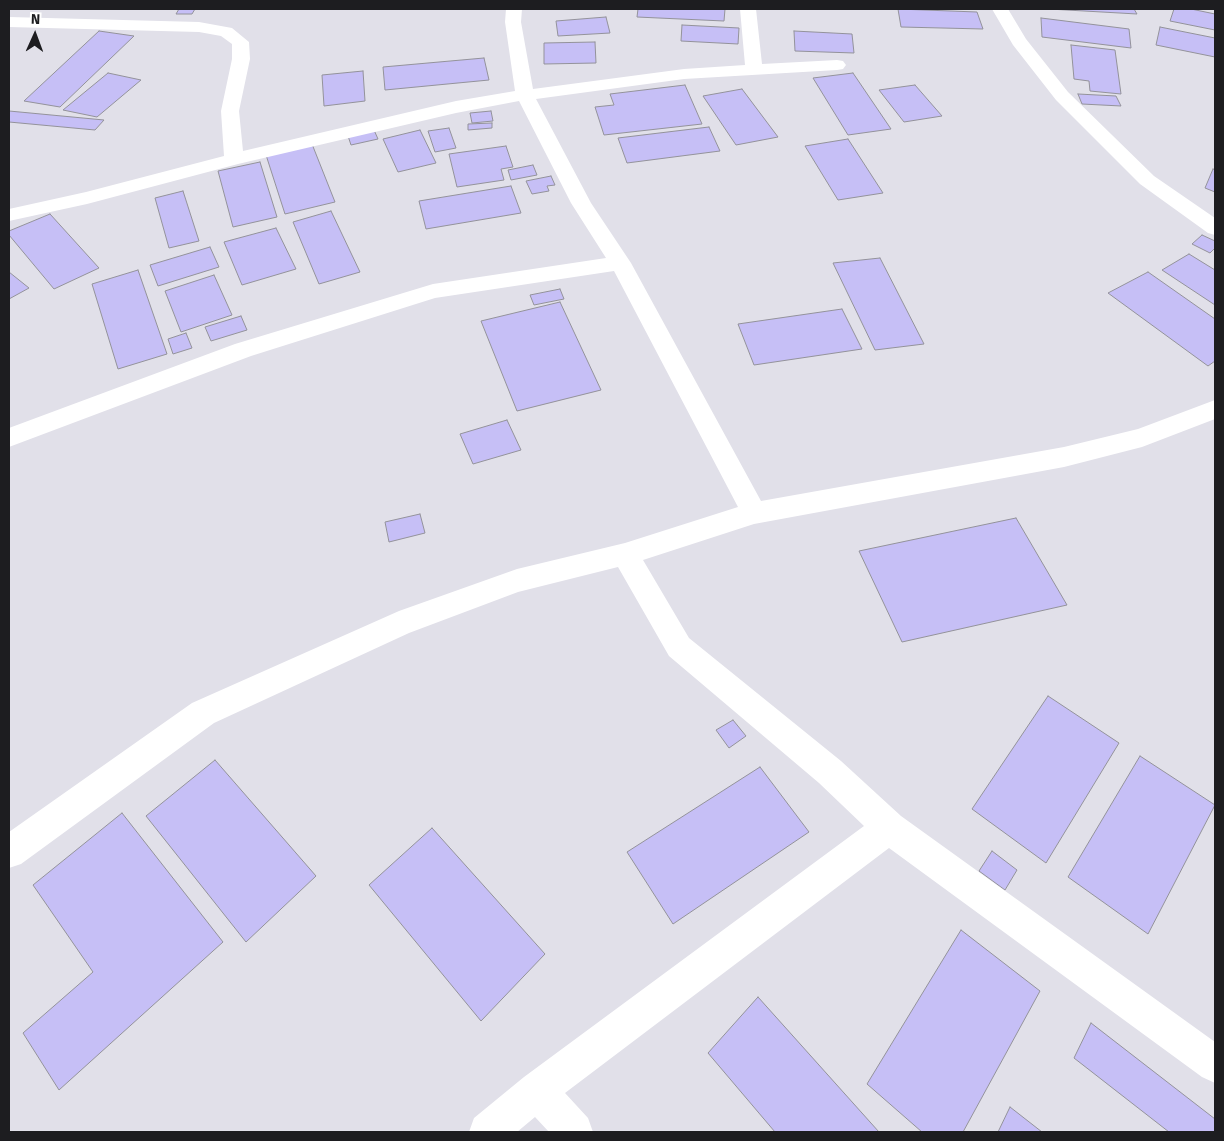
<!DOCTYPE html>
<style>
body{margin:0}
#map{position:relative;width:1224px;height:1141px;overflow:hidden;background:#e1e0e9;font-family:"Fira Sans",sans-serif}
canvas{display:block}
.frame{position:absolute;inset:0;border:10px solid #1d1d20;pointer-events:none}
.north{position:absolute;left:10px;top:10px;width:50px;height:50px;-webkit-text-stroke:4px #fff;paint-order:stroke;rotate:2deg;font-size:14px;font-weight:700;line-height:20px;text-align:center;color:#1d1d20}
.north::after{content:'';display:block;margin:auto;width:18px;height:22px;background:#1d1d20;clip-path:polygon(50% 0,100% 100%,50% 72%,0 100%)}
</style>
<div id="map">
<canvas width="1224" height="1141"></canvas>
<div class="frame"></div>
<div class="north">N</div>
</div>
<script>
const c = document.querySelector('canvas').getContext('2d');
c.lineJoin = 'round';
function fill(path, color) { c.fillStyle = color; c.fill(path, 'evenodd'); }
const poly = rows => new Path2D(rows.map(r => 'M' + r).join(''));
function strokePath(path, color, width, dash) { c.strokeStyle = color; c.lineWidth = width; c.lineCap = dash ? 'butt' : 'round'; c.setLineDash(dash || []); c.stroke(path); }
const building = poly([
 [179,9,195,9,192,14,176,14,179,9],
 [638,9,725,9,724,21,637,17,638,9],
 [898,9,977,12,983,29,901,27,898,9],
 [1049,9,1134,9,1137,14,1049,9],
 [1174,9,1191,9,1215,14,1215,30,1170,21,1174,9],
 [606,17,610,33,558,36,556,21,606,17],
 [1041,18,1129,29,1131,48,1042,37,1041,18],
 [682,25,739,28,738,44,681,41,682,25],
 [1160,27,1215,38,1215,57,1156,45,1160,27],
 [99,31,134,36,60,107,24,101,99,31],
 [794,31,852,34,854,53,795,51,794,31],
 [595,42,596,63,544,64,544,43,595,42],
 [1071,45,1115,50,1121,94,1090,91,1089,81,1074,79,1071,45],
 [484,58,489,80,385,90,383,67,484,58],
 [363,71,365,101,324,106,322,75,363,71],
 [108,73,141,80,97,117,63,110,108,73],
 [853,73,891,129,848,135,813,78,853,73],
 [685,85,702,124,604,135,595,107,614,105,610,94,685,85],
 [915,85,942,116,904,122,879,90,915,85],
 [742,89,778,137,736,145,703,96,742,89],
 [1078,94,1116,96,1121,106,1082,104,1078,94],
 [9,111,104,120,95,130,9,122,9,111],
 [491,111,493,121,472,123,470,113,491,111],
 [492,123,492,128,468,130,468,124,492,123],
 [709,127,720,151,627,163,618,138,709,127],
 [449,128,456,148,435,152,428,131,449,128],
 [374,130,378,139,351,145,348,136,374,130],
 [420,130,436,163,398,172,383,139,420,130],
 [848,139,883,193,838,200,805,146,848,139],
 [312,144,335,202,285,214,266,155,312,144],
 [506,146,513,167,501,169,504,180,457,187,449,154,506,146],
 [260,162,277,217,233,227,218,171,260,162],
 [533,165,537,175,511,180,508,170,533,165],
 [1213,169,1215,170,1215,192,1205,188,1213,169],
 [551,176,555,185,547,186,549,191,532,194,526,181,551,176],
 [511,186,521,213,426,229,419,201,511,186],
 [183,191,199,241,169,248,155,198,183,191],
 [331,211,360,272,319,284,293,222,331,211],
 [50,214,99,268,54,289,9,235,9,231,50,214],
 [276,228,296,269,242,285,224,242,276,228],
 [1202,235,1215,241,1215,248,1210,253,1192,244,1202,235],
 [210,247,219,267,158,286,150,265,210,247],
 [1189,254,1215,270,1215,305,1162,270,1189,254],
 [880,258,924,344,875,350,833,263,880,258],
 [138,270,167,354,118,369,92,284,138,270],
 [9,272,29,288,9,299,9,272],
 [1148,272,1215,319,1215,361,1208,366,1108,293,1148,272],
 [214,275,232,315,181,332,165,291,214,275],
 [560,289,564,299,534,305,530,295,560,289],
 [560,302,601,390,517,411,481,321,560,302],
 [842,309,862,349,754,365,738,324,842,309],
 [241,316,247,330,211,341,205,327,241,316],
 [186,333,192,348,173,354,168,339,186,333],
 [507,420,521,450,473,464,460,434,507,420],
 [420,514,425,533,389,542,385,522,420,514],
 [1016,518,1067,605,902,642,859,551,1016,518],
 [1048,696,1119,743,1046,863,972,809,1048,696],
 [733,720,746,736,729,748,716,730,733,720],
 [1140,756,1215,805,1148,934,1068,877,1140,756],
 [215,760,316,876,246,942,146,816,215,760],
 [760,767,809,832,673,924,627,852,760,767],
 [122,813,223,942,59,1090,23,1033,93,972,33,885,122,813],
 [432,828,545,954,481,1021,369,885,432,828],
 [992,851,1017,870,1005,890,979,871,992,851],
 [961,930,1040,991,963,1132,922,1132,867,1084,961,930],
 [758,997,879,1132,775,1132,708,1053,758,997],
 [1091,1023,1215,1119,1215,1132,1169,1132,1074,1058,1091,1023],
 [1010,1107,1042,1132,998,1132,1010,1107]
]);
const street = poly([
 [506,9,522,9,521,22,533,89,684,69,745,65,740,9,756,9,762,64,837,60,843,61,846,65,843,69,837,70,684,79,536,99,591,203,631,263,761,501,1064,447,1138,429,1215,400,1215,419,1142,447,1064,467,754,524,643,560,689,638,841,761,901,816,1215,1042,1215,1083,1202,1077,889,848,565,1093,588,1118,593,1132,549,1132,535,1117,517,1132,469,1132,474,1118,524,1077,864,826,819,783,669,656,618,567,518,592,409,633,214,723,21,864,9,868,9,832,192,703,399,611,517,569,625,543,738,507,614,271,435,298,251,356,9,447,9,428,235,344,433,284,606,258,571,203,519,101,456,113,238,164,87,204,9,221,9,209,86,192,224,156,221,111,232,59,232,44,221,36,199,32,9,27,9,17,199,22,232,28,249,42,250,59,239,111,243,151,456,101,515,91,505,22,506,9],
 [992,9,1008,9,1026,39,1068,92,1154,176,1215,218,1215,235,1208,233,1140,184,1056,100,1013,45,992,9]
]);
fill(building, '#c6bff6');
strokePath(building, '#93929a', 1);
fill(street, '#fff');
</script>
